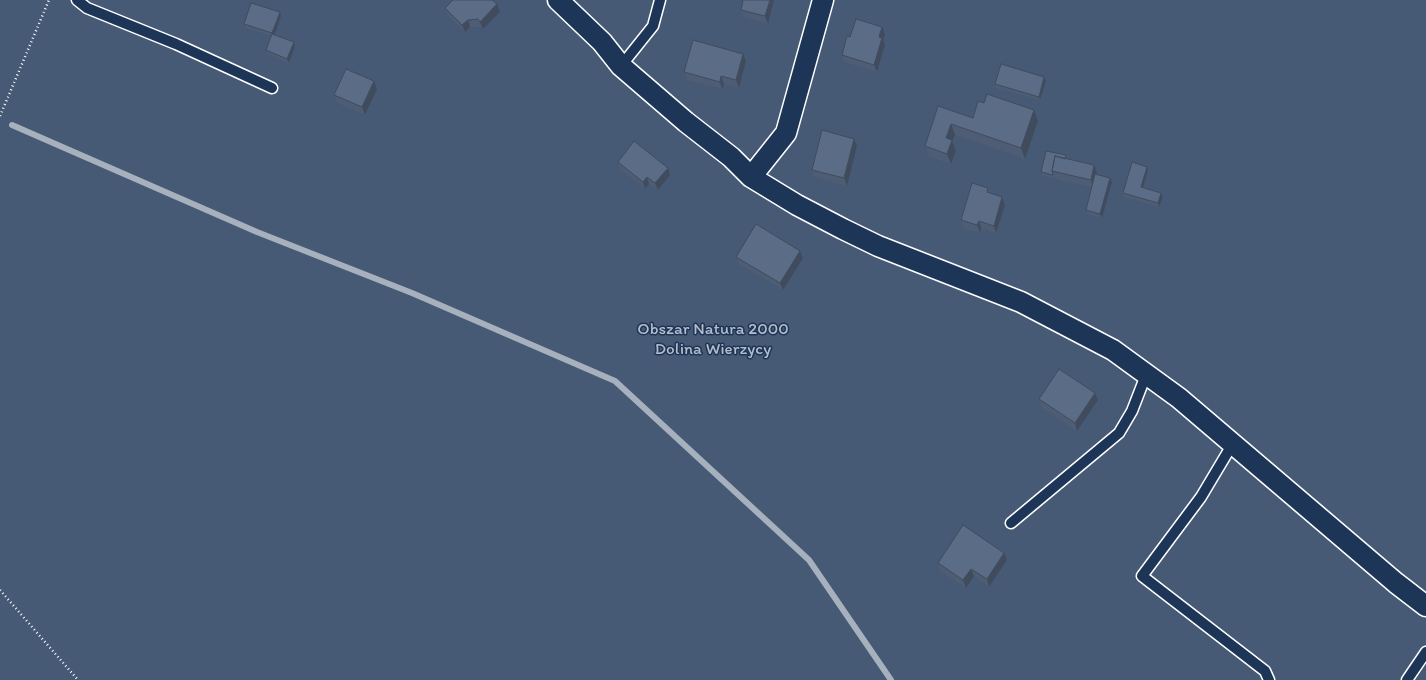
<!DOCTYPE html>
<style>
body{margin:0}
canvas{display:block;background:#2a4161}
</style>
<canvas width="1426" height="680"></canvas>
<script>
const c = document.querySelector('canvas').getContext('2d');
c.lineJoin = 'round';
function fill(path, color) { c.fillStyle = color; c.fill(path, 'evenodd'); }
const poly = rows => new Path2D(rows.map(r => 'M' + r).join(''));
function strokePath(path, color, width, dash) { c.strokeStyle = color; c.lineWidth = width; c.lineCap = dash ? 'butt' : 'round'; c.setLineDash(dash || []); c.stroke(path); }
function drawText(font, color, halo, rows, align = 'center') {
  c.font = font + ' Itim,sans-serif'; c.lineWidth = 3; c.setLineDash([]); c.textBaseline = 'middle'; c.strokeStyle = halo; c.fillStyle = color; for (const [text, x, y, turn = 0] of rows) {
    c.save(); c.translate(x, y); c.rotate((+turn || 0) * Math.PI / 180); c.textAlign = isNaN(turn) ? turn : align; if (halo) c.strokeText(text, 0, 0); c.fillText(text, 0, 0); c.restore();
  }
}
const green = poly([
 [0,0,1426,0,1426,680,0,680]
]);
const stream = poly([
 [12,125,257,232,412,293,615,381,809,560,891,680]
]);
const path = poly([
 [0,116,49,0],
 [0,590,78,680]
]);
const service = poly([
 [77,0,87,8,176,44,272,88],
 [621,66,653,26,660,0],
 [1232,445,1201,497,1142,576,1265,671,1269,680],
 [1011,523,1119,433,1132,411,1146,375],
 [1407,680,1426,652]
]);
const minor = poly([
 [558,0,602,42,621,66,686,122,731,157,751,177,797,205,843,229,878,246,1021,302,1113,350,1179,398,1396,583,1426,606],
 [751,177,786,133,823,0]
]);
const wall = poly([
 [452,0,492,0,500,12,483,29,481,27,470,27,465,32,448,16,445,8],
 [743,0,774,0,768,24,743,17,741,10],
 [281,16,275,35,294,42,295,46,289,63,267,54,266,50,271,36,246,28,244,24],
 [885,34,883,40,885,45,877,72,844,62,842,55,850,37],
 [743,54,746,61,739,88,724,84,722,89,687,80,684,72],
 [1046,81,1040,100,996,88,995,84],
 [377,89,365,115,337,103,334,95],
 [938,106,973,118,1038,121,1025,159,955,135,952,141,956,151,951,164,929,157,925,146],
 [857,146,847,186,814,177,812,170],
 [1067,159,1094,165,1097,172,1096,174,1110,178,1112,182,1102,218,1087,214,1086,210,1092,187,1043,176,1041,172],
 [618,162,668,168,670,175,658,190,649,184,645,189,620,169],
 [1148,170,1143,188,1161,193,1163,197,1159,207,1124,197,1123,193],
 [988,188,990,193,1005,205,996,233,981,228,980,233,964,228,961,220],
 [736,257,803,258,783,290,739,264],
 [1095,393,1098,400,1077,431,1041,407,1039,399],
 [1007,560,989,587,974,576,966,588,940,571,938,563]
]);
const shadedWall = poly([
 [770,0,774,0,768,24,765,16],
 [497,4,500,12,483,29,480,22],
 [280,12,281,16,274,37,272,33],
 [468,20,470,27,465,32,462,25],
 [882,27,885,34,883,40,885,45,877,72,874,65,879,37],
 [294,42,295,46,289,63,287,59],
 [743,54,746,61,739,88,736,80],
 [721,76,724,84,722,89,720,82],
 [1044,77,1046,81,1040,100,1039,97],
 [374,81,377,89,365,115,362,107],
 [1034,110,1038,121,1025,159,1021,148],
 [951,124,955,135,952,141,956,151,951,164,947,154,946,138],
 [854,139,857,146,847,186,844,178],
 [1094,165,1097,172,1093,187,1091,180],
 [1147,167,1148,170,1142,191,1141,187],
 [668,168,670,175,658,190,655,183],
 [647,177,649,184,645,189,643,182],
 [1110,178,1112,182,1102,218,1100,214],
 [1161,193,1163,197,1159,207,1158,203],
 [1002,197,1005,205,996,233,994,226],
 [979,221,981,228,980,233,977,225],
 [800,251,803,258,783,290,780,283],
 [1095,393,1098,400,1077,431,1075,423],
 [1004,553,1007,560,989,587,987,579],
 [971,569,974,576,966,588,963,580]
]);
const building = poly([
 [453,0,492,0,497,4,480,22,478,19,468,20,462,25,445,8,453,0],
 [743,0,770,0,765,16,741,10,743,0],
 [251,3,280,12,272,33,244,24,251,3],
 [856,19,882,27,879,37,882,38,874,65,842,55,847,36,850,37,856,19],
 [272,34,294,42,287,59,266,50,272,34],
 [693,40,743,54,736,80,721,76,720,82,684,72,693,40],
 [1001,64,1044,77,1039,97,995,84,1001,64],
 [346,69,374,81,362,107,334,95,346,69],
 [987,94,1034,110,1021,148,951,124,946,138,952,140,947,154,925,146,938,106,973,118,978,101,984,103,987,94],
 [822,130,854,139,844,178,812,170,822,130],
 [634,141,668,168,655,183,647,177,643,182,618,162,634,141],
 [1046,151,1066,155,1065,159,1055,156,1052,171,1053,175,1041,172,1046,151],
 [1055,156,1094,165,1091,180,1052,171,1055,156],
 [1132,162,1147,167,1141,187,1161,193,1158,203,1123,193,1132,162],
 [1095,174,1110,178,1100,214,1086,210,1095,174],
 [972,183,988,188,987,192,1002,197,994,226,979,221,977,225,961,220,972,183],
 [756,224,800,251,780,283,736,257,756,224],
 [1059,369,1095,393,1075,423,1039,399,1059,369],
 [963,525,1004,553,987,579,971,569,963,580,938,563,963,525]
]);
const parkNames = [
 ["Obszar Natura 2000",713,330],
 ["Dolina Wierzycy",713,350]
];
fill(green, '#465975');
strokePath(stream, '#a7b1be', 6);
strokePath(service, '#fff', 13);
strokePath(minor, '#fff', 23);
strokePath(path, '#fff', 2.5, [1, 3]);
strokePath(service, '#1d3557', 10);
strokePath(minor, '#1d3557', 20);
fill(wall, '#4e5d73');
fill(shadedWall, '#404c5e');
fill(building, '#5b6c86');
strokePath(building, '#404c5e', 1);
drawText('17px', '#b5bdc8', '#1d3557', parkNames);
</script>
